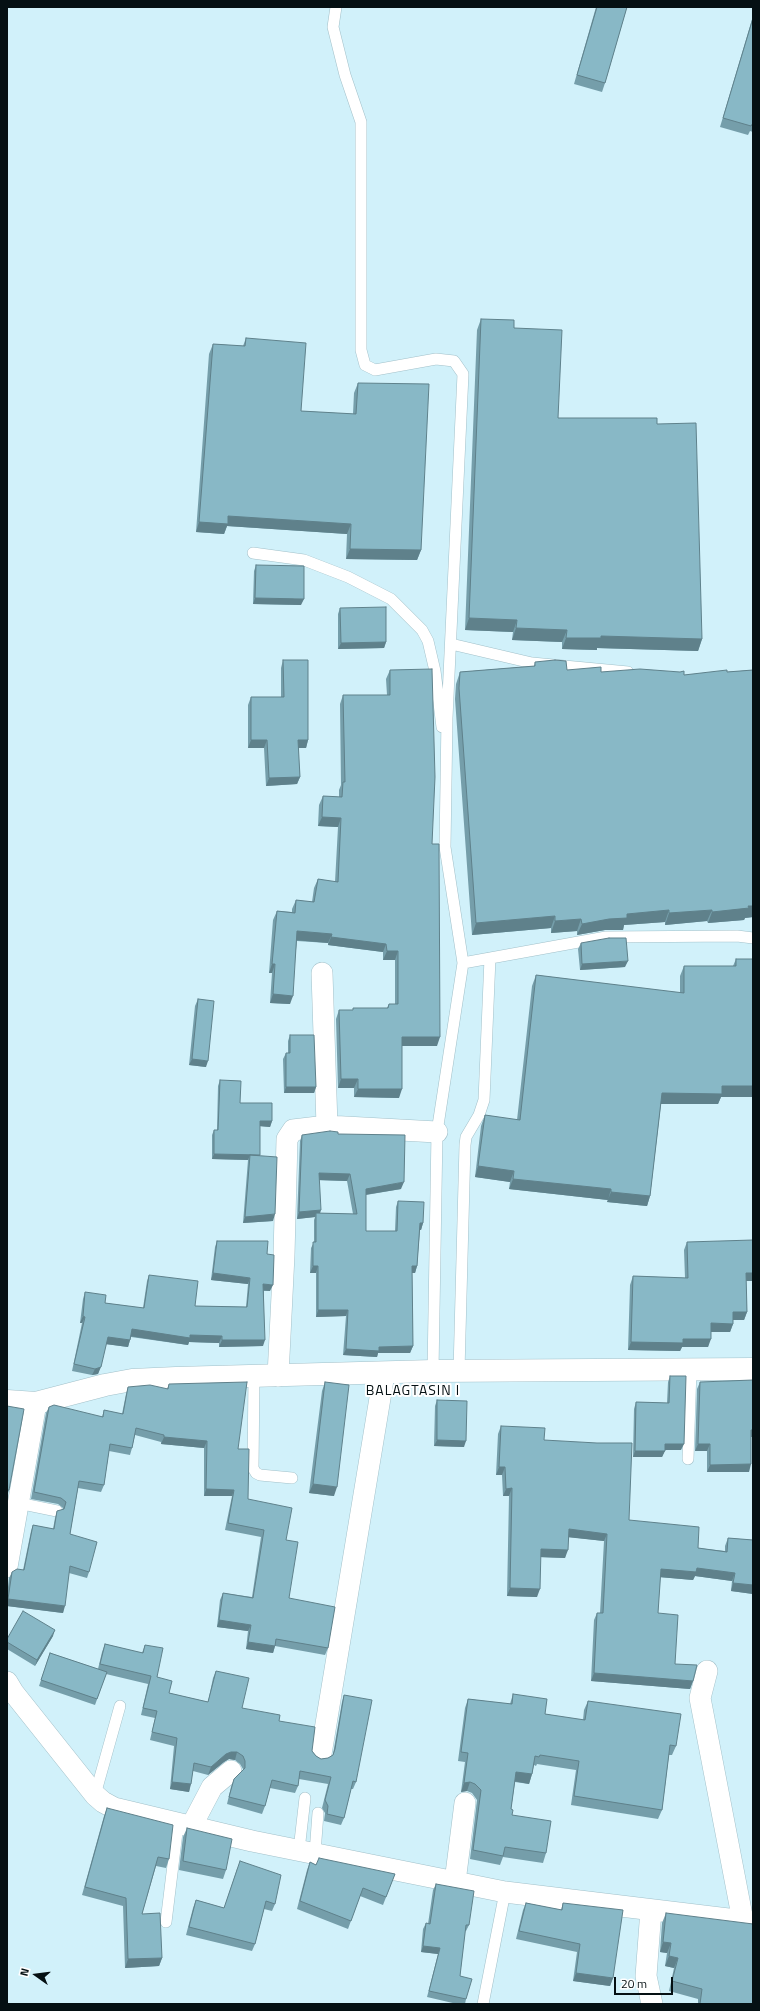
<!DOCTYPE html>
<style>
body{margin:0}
#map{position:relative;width:760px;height:2011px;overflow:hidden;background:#d1f1fa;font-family:"Titillium Web",sans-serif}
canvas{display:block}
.frame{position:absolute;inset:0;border:8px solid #051013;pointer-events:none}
.north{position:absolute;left:16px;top:1955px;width:40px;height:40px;-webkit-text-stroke:3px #fff;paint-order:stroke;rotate:284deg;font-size:11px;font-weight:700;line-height:16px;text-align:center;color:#051013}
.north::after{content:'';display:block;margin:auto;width:14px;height:18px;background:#051013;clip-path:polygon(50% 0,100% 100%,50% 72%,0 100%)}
.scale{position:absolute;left:614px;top:1977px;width:59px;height:18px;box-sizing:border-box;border:2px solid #051013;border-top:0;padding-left:5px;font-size:12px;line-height:14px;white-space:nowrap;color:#051013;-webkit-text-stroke:3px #fff;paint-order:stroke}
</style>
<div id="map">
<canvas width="760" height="2011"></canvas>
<div class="frame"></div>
<div class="north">N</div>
<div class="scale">20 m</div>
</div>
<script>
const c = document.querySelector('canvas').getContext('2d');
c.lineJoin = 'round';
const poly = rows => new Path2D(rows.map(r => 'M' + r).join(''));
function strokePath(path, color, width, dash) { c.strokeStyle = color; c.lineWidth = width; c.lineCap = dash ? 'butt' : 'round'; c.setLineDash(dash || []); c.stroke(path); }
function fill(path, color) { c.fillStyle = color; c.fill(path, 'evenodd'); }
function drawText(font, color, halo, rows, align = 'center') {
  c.font = font + ' "Titillium Web",sans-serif'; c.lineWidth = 4; c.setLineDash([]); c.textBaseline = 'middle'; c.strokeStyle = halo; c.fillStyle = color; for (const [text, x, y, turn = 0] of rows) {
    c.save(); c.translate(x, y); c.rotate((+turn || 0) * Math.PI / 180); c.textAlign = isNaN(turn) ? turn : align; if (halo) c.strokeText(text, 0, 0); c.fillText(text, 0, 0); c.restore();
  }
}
const service = poly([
 [336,7,333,27,345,75,361,122,361,350,365,365,375,370,436,359,454,361,463,374,447,718,445,847,463,963,437,1132,433,1371],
 [253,553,304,560,348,577,391,599,422,630,428,641,435,671,442,727],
 [451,644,532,663,628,672],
 [463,963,606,937,737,936,753,938],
 [459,1371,465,1145,466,1137,479,1115,484,1100,490,958],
 [254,1376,253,1468,256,1473,260,1475,292,1478],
 [688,1459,691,1369],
 [18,1503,57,1511],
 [95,1795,120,1706],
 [299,1850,305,1798],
 [315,1853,318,1813],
 [166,1922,178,1824],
 [483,2004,505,1892]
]);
const minor = poly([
 [322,973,327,1126,437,1132],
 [278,1376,284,1255,287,1139,293,1130,327,1126],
 [7,1567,36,1403],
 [707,1671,700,1698,743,1921],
 [7,1682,13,1692,95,1795,103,1802,114,1808,252,1841,505,1892,753,1922],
 [321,1754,384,1374],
 [191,1827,212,1787,231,1771],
 [455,1882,465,1803],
 [651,1910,646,1976,652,2004]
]);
const tertiary = poly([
 [7,1401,36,1403,105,1385,132,1380,176,1378,433,1371,753,1369]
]);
const wall = poly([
 [596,7,627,7,605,83,602,92,574,84],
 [753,16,753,132,750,131,748,135,720,127],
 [481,319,514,328,558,418,657,424,702,639,698,651,597,648,597,650,562,649,562,642,512,640,513,632,465,630,477,330],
 [246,338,301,411,353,414,354,393,358,383,421,550,417,560,346,559,347,534,227,526,224,534,196,532,209,354,213,344,243,346],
 [256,565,301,605,253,604,254,571],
 [340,608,386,642,384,648,338,649,338,614],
 [283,660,308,740,306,748,298,748,300,777,297,784,266,786,264,748,248,748,248,705,251,697,281,697,281,668],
 [535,662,567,670,601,672,684,675,753,670,753,917,745,918,744,920,708,923,707,921,665,925,665,922,624,925,623,930,605,930,577,935,577,931,551,933,551,928,472,935,455,699,456,684,460,672,534,666],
 [390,670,432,844,437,1046,402,1046,399,1098,354,1097,354,1088,338,1088,336,1019,339,1010,353,1010,353,1008,387,1008,389,1004,395,1004,395,960,383,960,383,952,328,945,328,943,297,941,290,1004,270,1003,272,973,269,973,273,920,277,911,292,912,292,909,296,900,312,902,314,888,318,879,335,882,338,827,318,826,319,805,323,796,339,797,339,790,341,785,340,704,343,695,387,695,386,679],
 [581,943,625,967,580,970,578,949],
 [736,959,753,959,721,1097,718,1104,661,1104,650,1196,647,1206,607,1202,608,1200,509,1189,510,1182,475,1177,481,1126,485,1115,517,1120,532,986,536,975,680,993,680,976,684,966,733,966],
 [198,999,206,1067,189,1065,195,1006],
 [290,1035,316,1087,314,1093,284,1093,283,1059,286,1053,288,1053,288,1041],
 [220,1080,240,1103,272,1121,270,1127,260,1126,259,1156,273,1221,243,1223,248,1160,212,1159,212,1135,214,1130,217,1130,218,1086],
 [338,1134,401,1189,366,1195,366,1231,395,1231,396,1207,398,1201,423,1223,421,1230,420,1230,417,1266,415,1273,412,1273,413,1346,410,1353,378,1353,377,1357,343,1355,346,1316,316,1317,316,1273,310,1273,311,1248,314,1242,314,1220,315,1217,297,1219,300,1141,302,1135],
 [319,1180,347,1181,353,1214,320,1213],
 [217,1241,267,1254,270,1291,264,1291,263,1346,219,1347,219,1343,189,1342,188,1345,131,1337,130,1340,128,1347,106,1344,98,1374,92,1375,72,1371,82,1323,80,1323,83,1299,85,1292,105,1303,143,1308,147,1281,149,1275,195,1306,246,1307,248,1284,211,1280,215,1247],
 [687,1242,753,1281,746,1281,747,1312,744,1320,733,1320,733,1324,730,1332,711,1332,708,1347,682,1347,680,1351,628,1350,630,1285,633,1276,685,1278,684,1250],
 [670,1376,681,1450,665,1450,662,1457,633,1457,634,1409,636,1402,667,1403,668,1382],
 [325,1382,334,1496,309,1493,322,1391],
 [700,1382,751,1437,749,1472,707,1472,707,1451,695,1451,697,1389],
 [169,1384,238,1449,248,1499,286,1540,289,1598,328,1648,325,1655,275,1646,273,1653,246,1649,248,1631,217,1627,220,1600,223,1593,252,1597,261,1537,225,1530,232,1496,204,1496,204,1448,161,1444,161,1442,135,1435,132,1448,130,1455,109,1451,104,1485,101,1492,78,1488,70,1534,89,1572,87,1578,69,1573,63,1613,7,1606,7,1596,9,1578,12,1572,23,1570,31,1531,33,1525,53,1529,55,1518,57,1511,63,1510,63,1508,58,1504,31,1499,46,1413,49,1407,102,1417,104,1410,122,1414,126,1394,128,1387,167,1389],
 [437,1400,464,1447,434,1446,435,1406],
 [7,1406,9,1490,7,1496],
 [501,1426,544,1440,629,1520,698,1548,725,1551,725,1546,728,1538,753,1540,753,1594,731,1591,732,1581,695,1576,693,1580,660,1577,658,1613,675,1664,693,1681,690,1689,591,1681,594,1620,597,1613,600,1613,604,1541,569,1537,565,1558,540,1557,537,1597,507,1596,509,1496,503,1496,502,1475,496,1475,498,1434],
 [53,1636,35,1666,7,1649,7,1639],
 [105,1644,142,1653,145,1645,157,1677,169,1693,208,1702,213,1678,216,1671,242,1708,279,1721,312,1751,316,1756,321,1759,328,1758,333,1755,333,1754,342,1702,344,1695,356,1782,353,1789,351,1789,344,1818,341,1825,324,1821,325,1813,322,1808,328,1784,299,1779,298,1786,295,1793,270,1788,265,1806,262,1814,227,1804,231,1787,234,1779,243,1770,243,1769,240,1764,235,1760,229,1759,224,1762,208,1775,193,1771,189,1792,170,1789,174,1746,150,1740,155,1718,141,1715,148,1684,106,1674,95,1705,39,1686,50,1653,98,1669,102,1652],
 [513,1694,545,1714,583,1720,584,1710,588,1701,676,1746,672,1755,669,1755,662,1810,658,1819,571,1805,576,1770,537,1764,536,1766,534,1765,532,1774,529,1784,515,1782,511,1809,512,1815,546,1853,543,1863,503,1857,500,1865,470,1859,477,1800,472,1793,467,1791,461,1792,465,1762,458,1761,465,1708,468,1699,510,1704],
 [107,1808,169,1859,166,1868,156,1866,142,1914,162,1958,159,1966,125,1968,123,1906,82,1895,104,1816],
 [187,1828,226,1870,223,1879,179,1870,183,1837],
 [310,1862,316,1865,395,1874,383,1905,360,1896,348,1929,297,1909,307,1870],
 [237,1869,275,1904,272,1911,264,1909,255,1944,252,1951,186,1935,193,1908,196,1900,224,1908],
 [436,1884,469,1925,466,1931,465,1931,460,1976,466,1999,465,2004,457,2004,427,1997,438,1954,421,1952,423,1929,426,1923,428,1924,433,1890],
 [526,1903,561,1910,563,1903,613,1978,610,1986,573,1981,577,1952,516,1939,523,1910],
 [666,1913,753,2004,698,2004,698,1999,669,1991,674,1968,665,1966,667,1953,660,1952,662,1923]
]);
const shadedWall = poly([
 [228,516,351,524,347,534,227,526,224,534,196,532,199,522],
 [350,549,421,550,417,560,346,559],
 [255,598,304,599,301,605,253,604],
 [469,618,517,620,513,632,465,630],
 [516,628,567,630,562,642,512,640],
 [601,636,702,639,698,651,597,648,597,650,562,649,566,638],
 [386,642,384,648,338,649,341,643],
 [251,740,267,740,264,748,248,748],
 [298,740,308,740,306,748,295,748],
 [300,777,297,784,266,786,269,778],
 [322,817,341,818,338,827,318,826],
 [748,906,753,906,753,917,745,918,744,920,708,923,712,912],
 [669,910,665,922,624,925,623,930,605,930,577,935,582,924,627,914],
 [712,910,707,921,665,925,669,913],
 [555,916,551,928,472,935,476,923],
 [581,919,577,931,551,933,555,921],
 [297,931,332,934,328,943,294,940],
 [331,937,386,944,383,952,328,945],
 [387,951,398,951,395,960,383,960],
 [628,961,625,967,580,970,582,964],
 [272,964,275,964,272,973,269,973],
 [273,994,293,996,290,1004,270,1003],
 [402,1037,440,1037,437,1046,399,1046],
 [192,1059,208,1061,206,1067,189,1065],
 [341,1079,358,1079,354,1088,338,1088],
 [722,1086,753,1086,753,1097,721,1097,718,1104,658,1104,662,1093],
 [286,1087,316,1087,314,1093,284,1093],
 [358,1089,402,1089,399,1098,354,1097],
 [260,1121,272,1121,270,1127,258,1126],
 [214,1154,260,1155,258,1160,250,1155,248,1160,212,1159],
 [478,1166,514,1171,510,1182,475,1177],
 [319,1173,350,1174,347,1181,316,1180],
 [513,1179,611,1189,608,1200,509,1189],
 [404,1182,401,1189,364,1195,366,1189],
 [611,1192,650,1196,647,1206,607,1202],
 [321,1210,319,1217,316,1213,315,1217,297,1219,299,1212],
 [275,1214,273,1221,243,1223,245,1217],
 [420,1223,423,1223,421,1230,418,1229],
 [313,1266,318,1266,316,1273,310,1273],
 [412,1266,417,1266,415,1273,409,1273],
 [213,1273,250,1278,248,1284,211,1280],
 [746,1273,753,1273,753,1281,743,1281],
 [263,1284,273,1285,270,1291,261,1290],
 [318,1310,348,1310,346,1316,316,1317],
 [733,1312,747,1312,744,1320,730,1320],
 [83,1316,85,1317,82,1323,80,1323],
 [711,1323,733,1324,730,1332,708,1332],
 [132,1329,190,1335,222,1336,219,1343,189,1342,188,1345,129,1336],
 [108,1337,130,1340,128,1347,105,1344],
 [683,1339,711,1339,708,1347,682,1347,680,1351,628,1350,631,1342],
 [222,1340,265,1340,263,1346,219,1347],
 [413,1346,410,1353,378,1353,377,1357,343,1355,346,1349,379,1347],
 [101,1367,98,1374,92,1375,95,1369],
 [751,1430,753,1430,753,1437,748,1437],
 [164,1437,207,1441,204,1448,161,1444],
 [437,1440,466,1441,464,1447,434,1446],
 [665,1444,684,1444,681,1450,662,1450],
 [698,1444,710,1444,707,1451,695,1451],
 [635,1451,665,1451,662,1457,633,1457],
 [751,1464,749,1472,707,1472,710,1465],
 [499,1467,505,1467,502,1475,496,1475],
 [313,1484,337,1487,334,1496,309,1493],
 [512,1488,509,1496,503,1496,506,1489],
 [206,1489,234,1490,232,1496,204,1496],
 [569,1529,607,1534,604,1541,566,1537],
 [541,1549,568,1550,565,1558,538,1557],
 [697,1568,735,1573,732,1581,695,1576,693,1580,658,1577,661,1569],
 [733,1583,753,1585,753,1594,731,1591],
 [510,1588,540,1589,537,1597,507,1596],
 [8,1599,65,1606,63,1613,7,1606,7,1603],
 [219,1620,251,1625,248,1631,217,1627],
 [55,1630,53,1636,35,1666,37,1660],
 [248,1642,275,1646,273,1653,246,1649],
 [594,1673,693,1681,690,1689,591,1681],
 [231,1752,237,1752,235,1760,229,1759,224,1762,208,1775,211,1767,226,1754],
 [516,1772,532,1774,529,1784,513,1781],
 [172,1782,191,1784,189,1792,170,1789],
 [470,1782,467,1791,461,1792,464,1783],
 [663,1942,671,1943,667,1953,660,1952],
 [423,1946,440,1948,438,1954,421,1952],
 [669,1956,678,1958,674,1968,665,1966],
 [162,1958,159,1966,125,1968,128,1959],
 [576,1973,613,1978,610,1986,573,1981]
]);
const building = poly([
 [597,7,627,7,605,83,577,75,597,7],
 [753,18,753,123,751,126,723,118,753,18],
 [481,319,514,320,514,328,562,330,558,418,657,418,657,424,696,423,702,639,601,636,601,638,566,638,567,630,516,628,517,620,469,618,481,319],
 [246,338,306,343,301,411,356,414,358,383,429,384,421,550,350,549,351,524,228,516,228,524,199,522,213,344,245,346,246,338],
 [256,565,304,566,304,599,255,598,256,565],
 [386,607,386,642,341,643,340,608,386,607],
 [283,660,308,660,308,740,298,740,300,777,269,778,267,740,251,740,251,697,284,697,283,660],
 [555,660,566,661,567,670,601,667,601,672,640,669,680,672,684,671,684,675,727,670,727,672,753,670,753,906,748,906,749,908,712,912,712,910,669,913,669,910,627,914,627,918,609,919,582,924,581,919,555,921,555,916,476,923,459,688,460,672,535,666,535,662,555,660],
 [432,669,435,777,432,844,439,844,440,1037,402,1037,402,1089,358,1089,358,1079,341,1079,339,1010,353,1010,353,1008,388,1008,389,1004,398,1004,398,951,387,951,386,944,331,937,332,934,297,931,293,996,273,994,275,964,272,964,277,911,295,913,296,900,314,902,318,879,338,882,341,818,322,817,323,796,342,797,343,782,345,782,343,695,390,695,390,670,432,669],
 [609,938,626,938,628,961,582,964,581,943,609,938],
 [736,959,753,959,753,1086,722,1086,722,1094,662,1093,650,1196,611,1192,611,1189,513,1179,514,1171,478,1166,485,1115,520,1120,536,975,684,993,684,966,736,966,736,959],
 [198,999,214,1001,208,1061,192,1059,198,999],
 [290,1035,314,1035,316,1087,286,1087,286,1053,290,1053,290,1035],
 [220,1080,241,1081,240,1103,272,1103,272,1121,260,1121,260,1155,214,1154,214,1130,218,1130,220,1080],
 [330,1131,338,1132,338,1134,405,1135,404,1182,366,1189,366,1231,397,1231,398,1201,424,1202,423,1223,420,1223,417,1266,412,1266,413,1346,379,1347,379,1351,346,1349,348,1310,318,1310,318,1266,313,1266,313,1242,316,1242,316,1213,357,1214,350,1174,319,1173,321,1210,299,1212,302,1135,330,1131],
 [250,1155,277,1157,275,1214,245,1217,250,1155],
 [753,1240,753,1273,746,1273,747,1312,733,1312,733,1324,711,1323,711,1339,683,1339,683,1343,631,1342,633,1276,688,1278,687,1242,753,1240],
 [217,1241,268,1241,267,1254,274,1255,273,1285,263,1284,265,1340,222,1340,222,1336,190,1335,190,1338,132,1329,130,1340,108,1337,101,1367,95,1369,74,1364,85,1317,83,1316,85,1292,106,1295,105,1303,144,1308,149,1275,198,1281,195,1306,247,1307,250,1278,213,1273,217,1241],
 [670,1376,686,1376,684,1444,665,1444,665,1451,635,1451,636,1402,669,1403,670,1376],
 [753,1380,753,1430,751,1430,751,1464,710,1465,710,1444,698,1444,700,1382,753,1380],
 [247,1382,238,1449,249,1449,248,1499,292,1508,286,1540,298,1542,289,1598,335,1607,328,1648,276,1639,275,1646,248,1642,251,1625,219,1620,223,1593,253,1598,264,1530,228,1523,234,1490,206,1489,207,1441,164,1437,164,1435,136,1428,132,1448,110,1444,104,1485,79,1481,70,1534,97,1542,89,1572,70,1566,65,1606,8,1599,12,1572,17,1569,24,1570,33,1525,54,1529,57,1511,64,1509,66,1502,61,1498,34,1492,49,1407,54,1405,103,1417,104,1410,123,1414,128,1387,150,1385,168,1389,169,1384,247,1382],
 [325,1382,349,1385,337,1487,313,1484,325,1382],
 [437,1400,467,1401,466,1441,437,1440,437,1400],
 [7,1406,24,1409,9,1490,7,1490,7,1406],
 [501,1426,545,1428,544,1440,597,1443,632,1443,629,1520,699,1527,698,1548,727,1552,728,1538,753,1540,753,1585,733,1583,735,1573,697,1568,696,1572,661,1569,658,1613,678,1615,675,1664,697,1665,693,1681,594,1673,597,1613,603,1613,607,1534,569,1529,568,1550,541,1549,540,1589,510,1588,512,1488,506,1489,505,1467,499,1467,501,1426],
 [23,1611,55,1630,37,1660,7,1642,7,1639,23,1611],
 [105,1644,143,1653,145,1645,163,1648,157,1677,172,1681,169,1693,208,1702,216,1671,249,1678,242,1708,280,1715,279,1721,315,1727,312,1751,316,1756,321,1759,328,1758,333,1755,335,1749,344,1695,372,1700,356,1782,353,1781,344,1818,327,1814,328,1806,325,1800,331,1777,300,1771,298,1786,272,1780,265,1806,229,1797,234,1779,245,1768,245,1761,243,1756,237,1752,231,1752,226,1754,211,1767,194,1763,191,1784,172,1782,177,1738,152,1732,157,1711,143,1708,151,1676,100,1664,105,1644],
 [50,1653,107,1672,97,1699,41,1680,50,1653],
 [513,1694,547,1699,545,1714,585,1720,588,1701,681,1714,676,1746,670,1745,662,1810,574,1796,579,1761,540,1755,539,1757,535,1756,532,1774,516,1772,511,1809,513,1810,512,1815,551,1821,546,1853,505,1847,503,1856,473,1850,481,1790,475,1784,470,1782,464,1783,468,1753,461,1752,468,1699,512,1704,513,1694],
 [107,1808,173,1825,169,1859,158,1857,142,1914,160,1913,162,1958,128,1959,126,1898,85,1887,107,1808],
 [187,1828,232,1839,226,1870,183,1861,187,1828],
 [319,1858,395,1874,386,1897,363,1888,351,1921,300,1901,310,1862,316,1865,319,1858],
 [240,1861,281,1875,275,1904,266,1901,255,1944,189,1927,196,1900,224,1908,240,1861],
 [436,1884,474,1891,469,1925,466,1925,460,1976,472,1979,466,1999,429,1991,440,1948,423,1946,426,1923,430,1924,436,1884],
 [526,1903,562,1910,563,1903,623,1910,613,1978,576,1973,580,1944,519,1931,526,1903],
 [666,1913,753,1924,753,2004,700,2004,702,1989,672,1981,678,1958,669,1956,671,1943,663,1942,666,1913]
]);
const quarterNames = [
 ["BALAGTASIN I",413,1392]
];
strokePath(service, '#a2c0c9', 12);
strokePath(minor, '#a2c0c9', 22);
strokePath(tertiary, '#a2c0c9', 23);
strokePath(service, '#fff', 11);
strokePath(minor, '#fff', 21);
strokePath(tertiary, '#fff', 22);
fill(wall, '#759eaa');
fill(shadedWall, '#5f818b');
fill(building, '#88b8c6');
strokePath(building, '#5f818b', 1);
c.letterSpacing = '1px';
drawText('14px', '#051013', '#fff', quarterNames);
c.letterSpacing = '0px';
</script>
